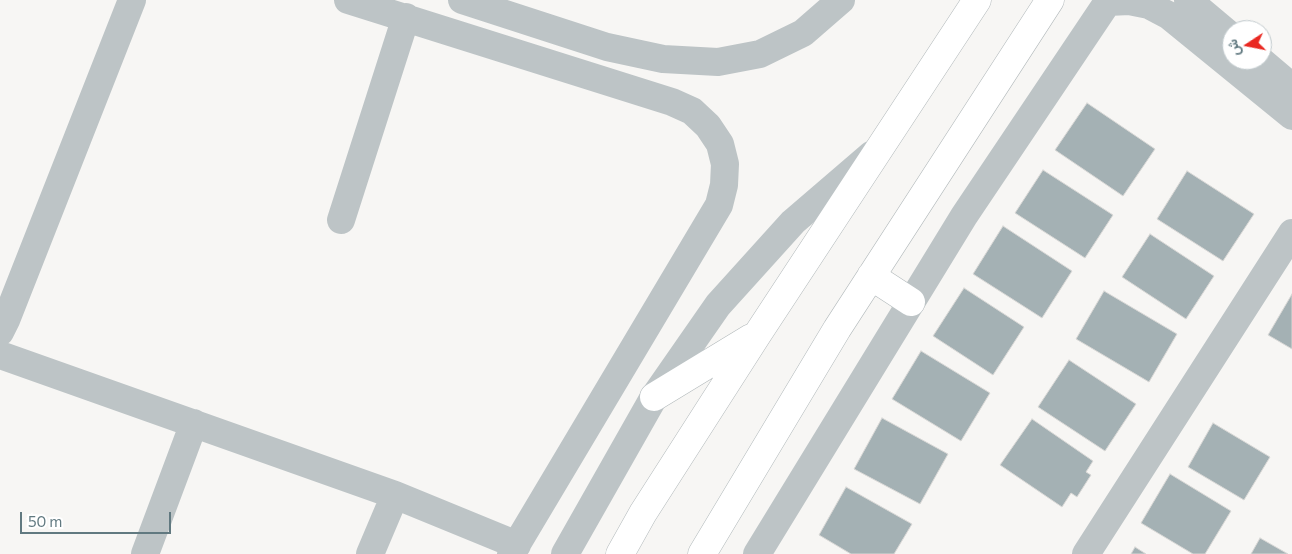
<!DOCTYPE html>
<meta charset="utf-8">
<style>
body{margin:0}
#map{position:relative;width:1292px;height:554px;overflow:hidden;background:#f7f6f4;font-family:Commissioner,Vazirmatn,sans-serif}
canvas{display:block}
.north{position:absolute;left:1222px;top:20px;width:50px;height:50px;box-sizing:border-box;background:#fff;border:1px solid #c0c9cc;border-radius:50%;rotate:259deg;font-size:14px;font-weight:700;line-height:20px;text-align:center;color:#617980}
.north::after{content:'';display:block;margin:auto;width:18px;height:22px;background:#e92821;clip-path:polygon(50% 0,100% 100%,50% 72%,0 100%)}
.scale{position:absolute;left:20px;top:512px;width:151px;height:22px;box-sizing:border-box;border:2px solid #617980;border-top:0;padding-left:6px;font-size:15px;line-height:18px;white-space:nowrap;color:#617980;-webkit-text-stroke:4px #fff;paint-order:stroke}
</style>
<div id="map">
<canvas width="1292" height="554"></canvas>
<div class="north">ش</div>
<div class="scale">50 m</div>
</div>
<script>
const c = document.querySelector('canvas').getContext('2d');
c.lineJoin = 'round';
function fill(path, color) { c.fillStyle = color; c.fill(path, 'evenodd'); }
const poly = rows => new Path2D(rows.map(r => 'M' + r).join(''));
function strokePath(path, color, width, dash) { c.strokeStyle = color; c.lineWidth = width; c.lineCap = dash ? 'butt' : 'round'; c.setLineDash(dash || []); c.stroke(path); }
const building = poly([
 [1087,103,1155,149,1123,196,1055,150,1087,103],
 [1043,170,1113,215,1085,258,1015,213,1043,170],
 [1187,171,1254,214,1223,261,1157,219,1187,171],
 [1003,226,1072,271,1042,318,973,274,1003,226],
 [1150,234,1214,276,1186,319,1122,277,1150,234],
 [964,288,1024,327,993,375,933,336,964,288],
 [1104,291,1177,334,1149,382,1076,339,1104,291],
 [1292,294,1292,349,1268,335,1292,294],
 [921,351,990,393,961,441,892,399,921,351],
 [1069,360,1136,404,1105,451,1038,407,1069,360],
 [882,418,948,454,920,504,854,469,882,418],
 [1032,419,1093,461,1086,472,1091,475,1077,497,1071,493,1062,507,1000,465,1032,419],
 [1213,423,1270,457,1244,500,1188,467,1213,423],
 [1170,474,1231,511,1205,554,1193,554,1141,523,1170,474],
 [846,487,912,524,894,554,851,554,819,535,846,487],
 [1260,538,1288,554,1251,554,1260,538],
 [1135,547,1146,554,1131,554,1135,547]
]);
const minor = poly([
 [348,0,672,102,692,111,708,126,720,144,725,164,724,185,719,205,511,554],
 [462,0,607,47,663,59,718,62,760,54,803,33,841,0],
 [1188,0,1232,37],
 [1108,2,1129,1,1149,5,1168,15,1292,116],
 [1260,60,1292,87],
 [341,220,406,17],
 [0,332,6,320,132,0],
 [0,355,395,495,517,545],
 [145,554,194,423],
 [370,554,395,495],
 [565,554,654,397,718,305,793,222,871,155],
 [757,554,964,216,1109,0],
 [1086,554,1292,233]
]);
const major = poly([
 [871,276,911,302],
 [654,397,751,338],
 [620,554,643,513,757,335,977,0],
 [702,554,837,329,1050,0]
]);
fill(building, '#a4b1b4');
strokePath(building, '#d9d8d6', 1);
strokePath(major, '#b1b8ba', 29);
strokePath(minor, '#bdc4c6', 28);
strokePath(major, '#fff', 28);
</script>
